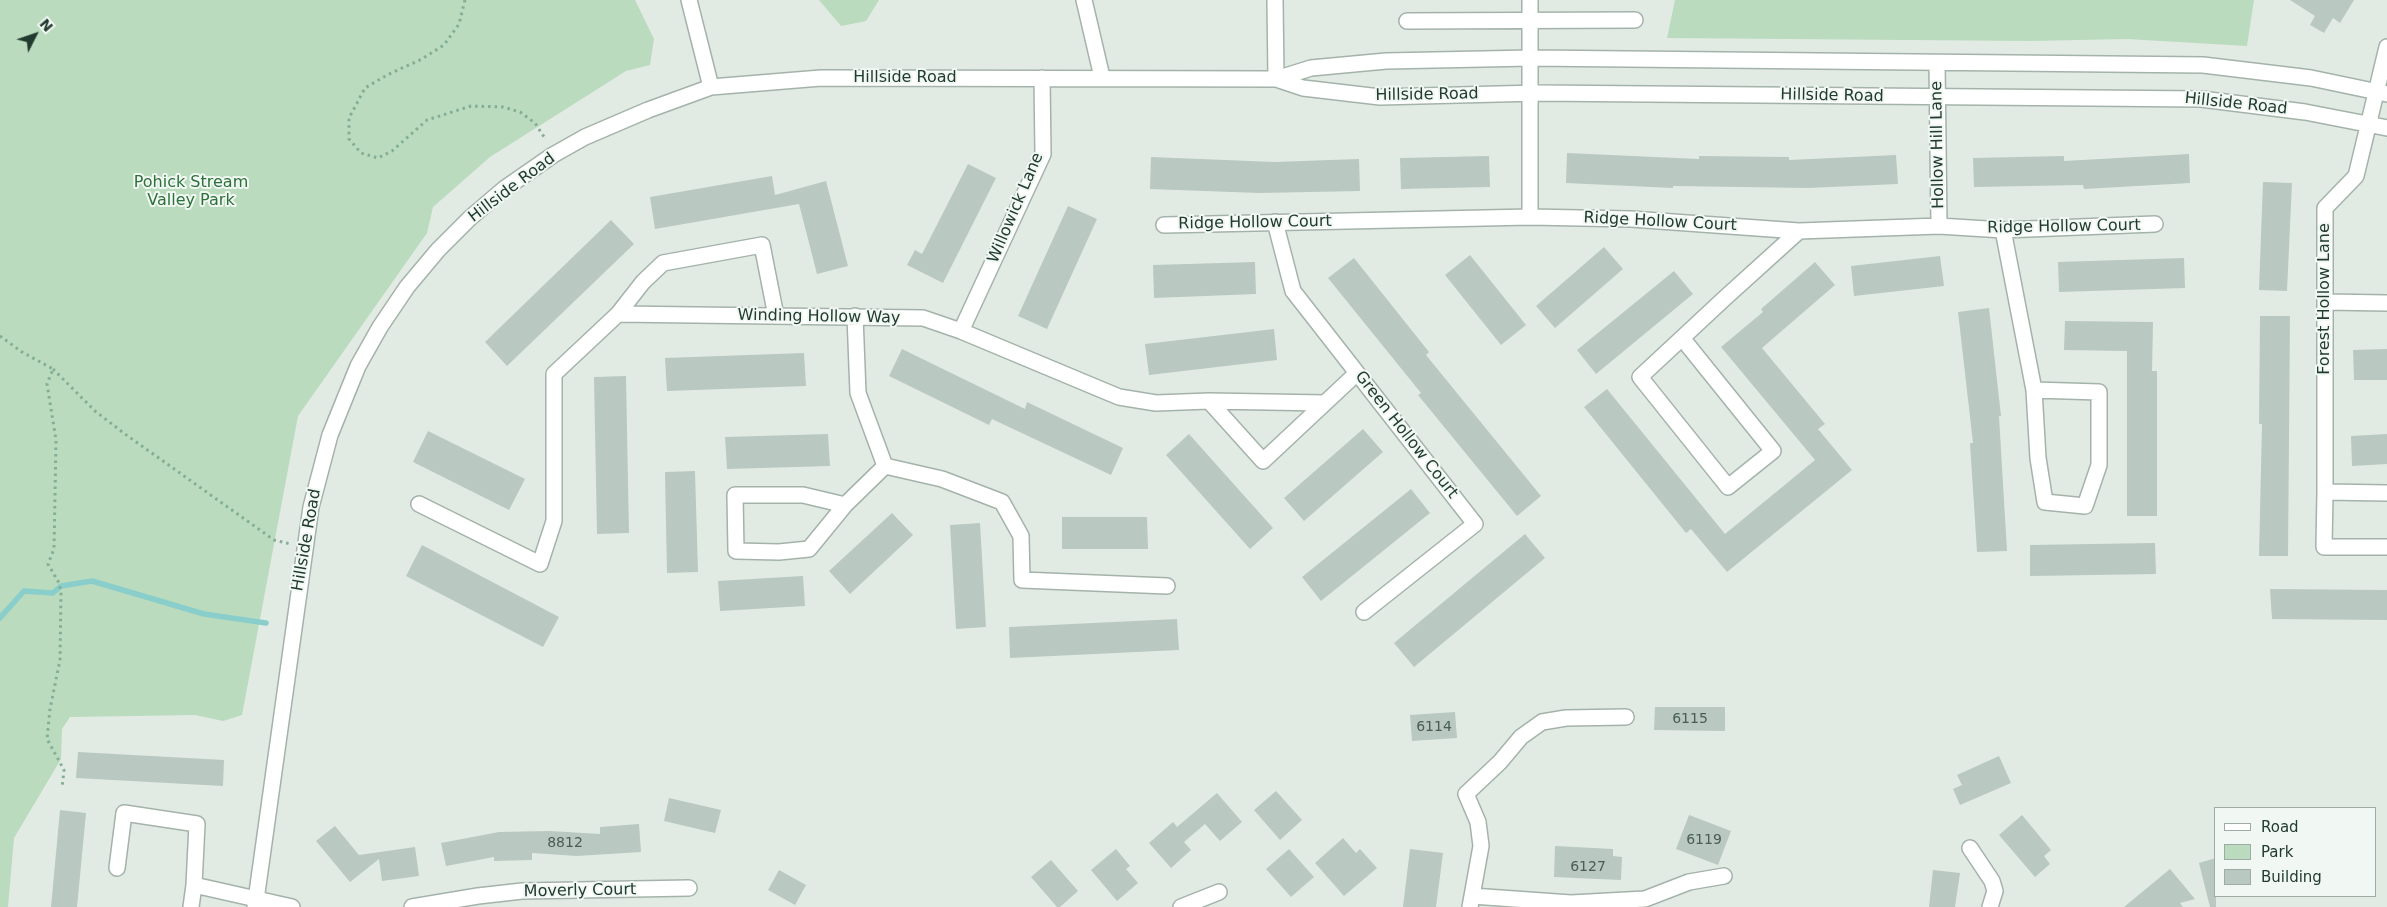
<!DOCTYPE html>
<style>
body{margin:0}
#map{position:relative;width:2387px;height:907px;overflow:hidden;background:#e1ebe4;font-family:"DejaVu Sans",sans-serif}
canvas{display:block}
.legend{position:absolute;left:2214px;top:807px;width:162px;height:90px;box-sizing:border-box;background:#f1f8f3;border:1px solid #9eaca5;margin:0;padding:6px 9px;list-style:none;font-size:15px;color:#223b2f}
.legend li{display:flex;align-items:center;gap:10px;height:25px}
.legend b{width:25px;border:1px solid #9eaca5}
.north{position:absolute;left:10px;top:10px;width:50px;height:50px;-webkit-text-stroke:4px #f1f8f3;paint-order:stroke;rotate:49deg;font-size:14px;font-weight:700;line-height:20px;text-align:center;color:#223b2f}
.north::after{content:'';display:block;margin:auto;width:18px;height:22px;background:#223b2f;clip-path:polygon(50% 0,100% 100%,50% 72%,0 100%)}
</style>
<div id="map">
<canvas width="2387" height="907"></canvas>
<ul class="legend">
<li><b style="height:6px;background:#fff"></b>Road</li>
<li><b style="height:14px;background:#badbbd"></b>Park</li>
<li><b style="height:14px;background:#b9c8c0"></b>Building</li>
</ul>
<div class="north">N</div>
</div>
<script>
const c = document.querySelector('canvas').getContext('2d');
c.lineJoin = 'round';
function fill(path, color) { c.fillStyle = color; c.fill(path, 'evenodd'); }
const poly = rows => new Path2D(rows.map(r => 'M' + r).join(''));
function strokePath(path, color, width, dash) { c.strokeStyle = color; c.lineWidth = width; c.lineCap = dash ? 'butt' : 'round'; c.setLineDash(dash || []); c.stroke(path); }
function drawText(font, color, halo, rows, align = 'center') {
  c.font = font + ' "DejaVu Sans",sans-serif'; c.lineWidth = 4; c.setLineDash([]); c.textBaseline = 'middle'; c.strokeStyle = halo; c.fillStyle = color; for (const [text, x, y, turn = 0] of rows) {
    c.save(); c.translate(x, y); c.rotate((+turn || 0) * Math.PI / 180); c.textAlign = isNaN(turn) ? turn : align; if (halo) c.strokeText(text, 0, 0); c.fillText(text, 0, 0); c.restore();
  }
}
const green = poly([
 [0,0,635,0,654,39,650,65,626,71,490,157,433,207,427,233,298,416,242,715,223,721,195,715,70,717,62,729,61,759,14,838,8,907,0,907],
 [819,0,879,0,866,21,841,26],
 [1675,0,2254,0,2247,46,2127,39,2031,41,1667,38]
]);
const stream = poly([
 [0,618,24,591,53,593,61,586,92,581,204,614,266,623]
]);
const building = poly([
 [2290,0,2354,0,2340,23,2333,18,2324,33,2310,25,2315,16],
 [1567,153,1699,159,1699,156,1789,157,1789,160,1896,155,1898,184,1808,188,1673,186,1673,188,1566,183],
 [2189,154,2190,183,2084,189,2083,185,1974,187,1973,158,2064,156,2064,161],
 [1489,156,1490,187,1401,189,1400,158],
 [1151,157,1274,162,1359,159,1360,191,1259,193,1150,189],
 [968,164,996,178,943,283,907,265,915,250,922,254],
 [772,176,775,195,826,181,848,266,817,274,799,204,655,229,650,197],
 [2263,182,2292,183,2287,291,2259,290],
 [1068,206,1097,219,1047,329,1018,316],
 [611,220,634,244,507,366,485,342],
 [1604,247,1623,269,1555,328,1536,306],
 [1470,255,1526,325,1501,345,1445,275],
 [1940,256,1944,286,1854,296,1851,266],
 [1354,258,1429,352,1426,355,1541,496,1517,516,1418,395,1421,393,1328,278],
 [2184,258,2185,288,2059,292,2058,262],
 [1255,262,1256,294,1154,298,1153,265],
 [1815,262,1835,285,1762,348,1825,424,1818,429,1852,470,1727,572,1691,529,1686,533,1584,407,1607,389,1725,534,1815,460,1721,347,1763,312,1761,309],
 [1674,271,1693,294,1596,374,1577,350],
 [1989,308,2001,416,1999,416,2007,551,1977,552,1970,443,1973,443,1958,312],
 [2260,316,2290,316,2288,556,2259,556,2262,424,2259,424],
 [2065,321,2153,322,2152,371,2157,371,2157,516,2127,516,2127,351,2064,350],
 [1274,329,1277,360,1149,375,1145,344],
 [902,349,1025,409,1027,402,1123,448,1111,475,992,419,989,425,889,376],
 [2387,349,2387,380,2354,380,2353,350],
 [804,353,806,386,667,391,665,358],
 [626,376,629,533,597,534,594,377],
 [1363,429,1383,452,1304,521,1284,498],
 [428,431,525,479,509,510,413,462],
 [828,434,830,466,727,469,725,437],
 [1189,434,1273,528,1250,549,1166,455],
 [2387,434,2387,464,2352,466,2351,436],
 [695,471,698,572,667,573,665,472],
 [1411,489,1430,513,1321,601,1302,577],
 [892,513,913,535,850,594,829,571],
 [1062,517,1147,517,1148,549,1062,549],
 [980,523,986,627,956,629,950,525],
 [1525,534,1545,558,1414,667,1394,643],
 [2155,543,2156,574,2030,576,2030,545],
 [422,545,559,617,543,647,406,576],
 [803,576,805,606,720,611,718,581],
 [2270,589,2387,590,2387,620,2272,619],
 [1177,619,1179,650,1010,658,1009,627],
 [1655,707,1725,707,1725,731,1654,730],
 [1455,712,1457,738,1412,741,1410,715],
 [78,752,224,760,223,786,76,778],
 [1999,756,2011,783,1960,805,1953,789,1962,785,1957,775],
 [1276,791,1302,820,1280,840,1254,810],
 [1217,793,1242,822,1220,841,1205,824,1184,842,1191,850,1171,868,1149,843,1173,822,1177,827],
 [669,798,721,810,715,833,664,821],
 [60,810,86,813,77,907,51,907],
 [1689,815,1731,831,1718,865,1676,849],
 [2022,815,2051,850,2044,856,2050,864,2035,877,1999,835],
 [639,824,641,852,577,856,532,853,532,860,494,861,494,857,446,866,441,843,499,832,550,831,600,834,600,827],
 [335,826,359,855,415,847,419,876,382,881,379,859,350,882,316,841],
 [1343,838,1356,853,1360,849,1377,868,1344,896,1315,863],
 [1555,846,1613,849,1613,856,1622,857,1621,880,1554,877],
 [1116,849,1130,866,1126,869,1138,883,1117,901,1091,870],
 [1289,849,1314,877,1291,897,1266,869],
 [1410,849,1443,853,1436,907,1403,907],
 [2216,858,2216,907,2210,907,2199,863],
 [1051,860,1078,891,1060,907,1057,907,1031,877],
 [2170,869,2195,899,2180,903,2183,907,2124,907],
 [779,870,806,885,795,905,768,890],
 [1933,870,1960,873,1955,907,1929,907]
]);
const path = poly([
 [465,0,459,24,444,45,422,59,387,75,365,88,349,118,349,139,361,153,378,158,392,151,427,120,471,106,503,107,520,112,535,123,546,140],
 [0,336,22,352,53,369,47,384,56,440,54,549,48,564,59,583,61,592,60,660,50,709,47,739,64,770,62,788],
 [53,369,95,411,125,434,274,540,291,544]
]);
const minor = poly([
 [689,0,711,87],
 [1084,0,1102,77],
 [1275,0,1276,79],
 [1407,21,1635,20],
 [1937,63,1939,226],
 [1276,79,1303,88,1380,97,1538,93,2201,99,2305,112,2387,128],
 [1530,217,1530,0],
 [1275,222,1293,291,1475,524,1364,612],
 [1164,225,1530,217,1631,219,1799,231,1939,226,2003,230,2155,224],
 [2003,230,2034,390,2038,458,2045,502,2085,506,2099,465,2099,392,2034,390],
 [2325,302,2387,303],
 [618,314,643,282,663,263,762,245,776,316],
 [855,316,858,393,885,466],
 [961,331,1043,154,1042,78],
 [1682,338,1773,451,1728,487,1640,377,1682,338,1726,297,1799,231],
 [1209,401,1325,403],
 [885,466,942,479,1002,502,1021,536,1022,580,1167,586],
 [2325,492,2325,208,2356,176,2387,47],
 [2387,493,2325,492,2324,547,2387,547],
 [419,504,540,564,554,521,554,374,618,314,923,318,961,331,1119,397,1156,403,1209,401,1263,461,1357,373],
 [845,505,809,549,779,552,736,551,735,495,803,495,845,505,885,466],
 [1970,848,1992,881,1995,891,1990,907],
 [117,868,124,813,197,824,194,885,292,907],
 [1472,896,1571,903,1645,899,1689,882,1724,876],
 [191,907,194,885],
 [255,907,311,507,330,435,358,366,380,327,407,287,438,250,470,218,504,189,553,155,585,137,648,110,711,87,821,78,1276,79,1311,68,1386,61,1531,58,2203,65,2311,78,2387,94],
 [412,907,478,896,522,891,689,888],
 [1181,907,1219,892],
 [1470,907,1481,846,1478,822,1466,794,1500,762,1521,737,1542,722,1566,718,1626,717]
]);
const numberNames = [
 ["6115",1690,719],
 ["6114",1434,727],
 ["6119",1704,840],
 ["8812",565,843],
 ["6127",1588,867]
];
const streetNames = [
 ["Hillside Road",905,78],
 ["Hillside Road",1427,95,-1],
 ["Hillside Road",1832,96,1],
 ["Hillside Road",2236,104,6],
 ["Hollow Hill Lane",1938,145,-91],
 ["Hillside Road",512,188,-37],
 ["Willowick Lane",1016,208,-67],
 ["Ridge Hollow Court",1660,222,3],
 ["Ridge Hollow Court",1255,223,-1],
 ["Ridge Hollow Court",2064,227,-1],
 ["Forest Hollow Lane",2325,299,-90],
 ["Winding Hollow Way",819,317,1],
 ["Green Hollow Court",1406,435,52],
 ["Hillside Road",307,540,-80],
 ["Moverly Court",580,891,-1]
];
const parkNames = [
 ["Pohick Stream",191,183],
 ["Valley Park",191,201]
];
fill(green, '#badbbd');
strokePath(stream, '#8acecc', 5.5);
fill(building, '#b9c8c0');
strokePath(minor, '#a4b3aa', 18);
strokePath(path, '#82ad97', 3, [2.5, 4]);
strokePath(minor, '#fff', 15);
drawText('14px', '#485e53', null, numberNames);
drawText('16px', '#223b2f', '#f1f8f3', streetNames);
drawText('16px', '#2d703a', '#f1f8f3', parkNames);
</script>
